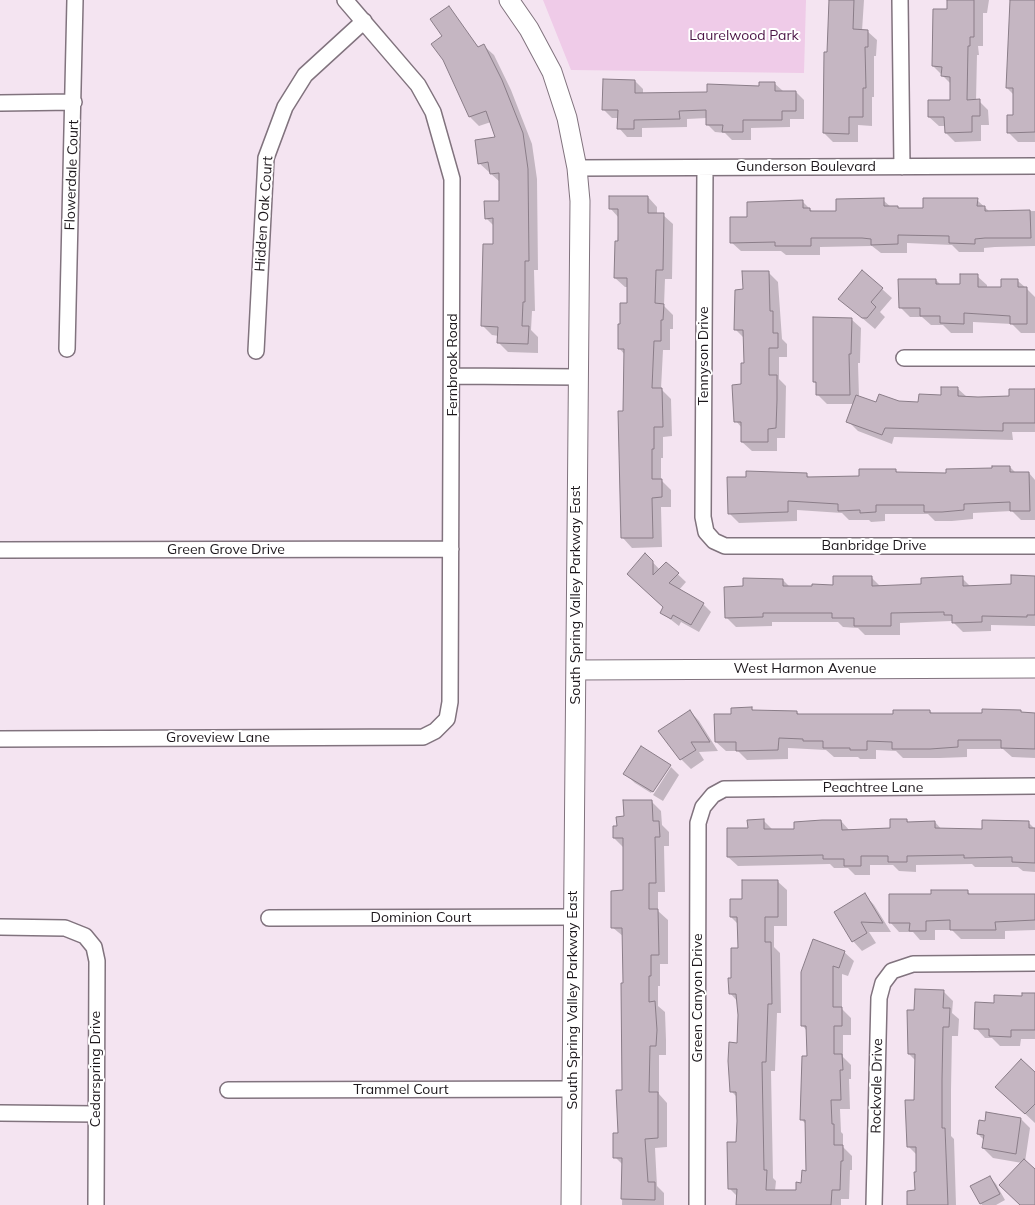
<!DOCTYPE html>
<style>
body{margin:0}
canvas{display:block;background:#f4e4f1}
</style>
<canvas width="1035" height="1205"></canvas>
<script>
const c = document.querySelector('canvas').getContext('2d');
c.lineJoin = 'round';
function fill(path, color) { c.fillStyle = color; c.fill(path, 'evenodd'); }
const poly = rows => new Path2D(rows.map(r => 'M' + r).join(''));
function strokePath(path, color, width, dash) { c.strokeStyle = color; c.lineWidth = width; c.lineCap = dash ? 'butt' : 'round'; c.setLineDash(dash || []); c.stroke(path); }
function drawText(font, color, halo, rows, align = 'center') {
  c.font = font + ' Mulish,sans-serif'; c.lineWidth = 4; c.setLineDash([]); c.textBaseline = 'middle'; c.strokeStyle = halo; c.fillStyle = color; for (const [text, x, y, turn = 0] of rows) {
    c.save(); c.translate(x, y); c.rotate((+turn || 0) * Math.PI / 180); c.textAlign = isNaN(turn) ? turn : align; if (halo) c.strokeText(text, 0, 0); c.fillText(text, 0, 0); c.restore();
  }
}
const green = poly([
 [543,0,806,0,804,73,571,70]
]);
const shadow = poly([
 [830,0,864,0,862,31,867,31,877,40,876,56,874,56,874,97,872,97,872,126,858,125,858,142,833,142,824,133],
 [949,0,989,0,987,13,983,13,983,46,978,46,979,55,977,55,976,101,979,101,988,110,989,125,981,125,981,141,955,142,946,133,946,126,939,126,929,117,951,101,951,84,933,66,949,10],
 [1011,0,1035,0,1035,142,1018,142,1008,132,1014,116,1014,95,1007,88],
 [448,8,479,48,484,46,494,55,511,90,532,144,537,179,538,270,534,270,535,311,532,311,531,330,538,337,538,353,508,352,499,343,499,336,492,335,483,326,494,245,494,226,486,218,501,202,500,182,479,163,497,138,491,122,479,126,470,117,444,60,444,37],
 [635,81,643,89,643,94,708,93,760,87,774,83,783,91,796,92,804,100,804,119,790,119,790,127,751,128,751,140,732,140,725,133,715,132,707,124,707,118,687,119,687,127,642,128,642,137,627,137,619,128,619,118,612,118,603,109],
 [648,197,657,207,657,215,663,215,673,224,672,279,665,279,664,306,673,315,673,329,670,329,670,350,663,350,661,389,671,399,672,436,663,437,663,458,661,458,661,480,671,490,671,507,661,507,662,547,632,548,623,538,625,355,619,348,621,325,628,304,628,287,625,287,615,278,619,218,610,208],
 [883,200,892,208,924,209,977,200,990,212,1035,211,1035,246,995,247,984,248,984,252,959,252,952,245,907,243,907,253,881,253,872,246,820,247,820,255,786,255,781,251,741,251,731,242,749,218,803,202,813,212,837,212],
 [768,272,778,282,782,339,787,344,787,357,779,357,779,379,786,386,785,438,777,438,777,451,752,451,742,442,742,428,736,421,745,364,745,339,735,329,744,291],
 [977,276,987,285,987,288,1002,288,1018,281,1026,288,1035,297,1035,333,1021,333,1012,324,973,322,973,333,951,333,943,325,931,325,922,317,910,317,900,307,936,280,941,285,962,285],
 [882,289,892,298,880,312,885,317,875,329,840,299],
 [851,319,861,328,860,363,858,363,859,397,877,403,920,403,942,396,957,388,967,397,1010,398,1035,388,1035,432,1012,432,1013,440,894,437,892,444,858,431,848,421,854,404,827,404,818,395,818,385,814,382],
 [1010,467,1016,473,1029,473,1035,480,1035,520,1021,520,1012,511,973,513,973,519,952,521,935,521,928,514,885,514,885,521,871,522,869,520,849,520,842,513,797,510,797,521,739,523,730,514,806,474,810,478,861,478,895,470,898,473,947,474],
 [646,555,660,570,666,563,686,582,679,590,703,604,711,612,699,632,681,622,679,626,661,612,664,607],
 [1035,577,1035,626,991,625,991,631,963,632,952,621,900,623,900,635,865,635,858,628,843,627,838,622,772,622,772,626,736,627,726,617,745,587,744,579,783,580,790,587,835,586,872,578,881,587,922,585,962,578,971,587,1012,585],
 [751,708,754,711,797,712,800,715,894,715,930,711,933,714,984,714,984,711,1035,713,1035,758,1012,757,1003,749,967,749,967,757,940,758,903,758,896,751,876,750,876,759,860,759,858,757,834,757,826,750,788,748,788,759,747,760,738,751,726,751,716,742,732,715],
 [690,711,699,721,718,751,699,752,704,760,691,769,681,759],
 [641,748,670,766,668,766,651,793,635,783,625,774],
 [671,767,679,775,663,801,653,795],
 [651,801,661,811,662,825,669,832,669,846,664,846,665,892,658,892,658,911,668,920,668,964,660,964,660,986,658,986,658,1006,665,1012,666,1040,666,1055,659,1055,659,1094,667,1103,667,1147,655,1148,657,1186,664,1193,664,1205,622,1205,623,1165,615,1157,620,1134,623,1092,624,937,612,927,625,892,624,848,614,838,625,818],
 [907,820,909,823,935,822,942,830,983,830,1028,822,1035,829,1035,872,1023,871,1018,867,975,867,972,864,916,865,916,872,899,871,893,865,870,865,870,875,855,875,848,868,834,868,830,864,738,866,728,857,749,829,764,821,773,830,796,830,841,821,850,831,891,829],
 [777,881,787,890,787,926,774,926,774,947,780,953,781,1013,777,1013,775,1071,771,1071,773,1178,776,1181,775,1191,797,1191,807,1172,807,1125,801,1119,808,1057,807,1031,803,1026,802,972,844,952,854,961,848,976,842,974,842,1009,851,1018,851,1035,843,1035,843,1057,851,1065,851,1079,849,1079,850,1109,840,1109,841,1132,843,1134,843,1147,852,1156,852,1170,850,1170,849,1199,841,1199,841,1205,738,1205,738,1197,729,1188,737,1144,738,1098,732,1092,739,1044,738,1002,730,993,739,949,738,924,731,917,743,900],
 [967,891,971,895,1035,895,1035,930,1005,931,1005,939,961,939,952,930,935,930,935,940,920,940,913,932,899,932,890,922,932,895],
 [865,895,874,905,891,932,869,932,876,943,862,951,853,941],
 [943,991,953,1001,952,1013,959,1019,958,1036,952,1036,951,1090,951,1136,954,1139,956,1205,909,1205,916,1192,917,1173,917,1155,908,1146,915,1102,916,1061,909,1054,916,1012],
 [1035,994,1035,1039,1021,1039,1020,1046,1000,1046,992,1038,985,1038,976,1028,995,1004],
 [1035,1074,1035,1123,1006,1096],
 [1021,1119,1030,1128,1025,1162,1035,1171,1035,1205,1021,1205,1022,1163,993,1158,983,1148,984,1140,978,1134,986,1122],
 [990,1177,996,1184,1005,1200,996,1205,982,1205,972,1187]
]);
const building = poly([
 [829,0,854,0,853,29,868,30,868,47,865,47,866,88,863,88,863,117,849,117,849,134,823,133,824,52,827,52,829,0],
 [947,0,974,0,974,37,970,37,970,46,968,46,967,100,980,99,980,116,972,116,972,132,945,133,944,117,928,117,928,100,950,100,950,77,941,76,942,67,932,66,933,9,947,9,947,0],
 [1010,0,1035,0,1035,132,1007,133,1007,115,1013,115,1013,88,1006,88,1010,0],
 [449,6,478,47,484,44,502,80,523,133,528,169,529,261,525,261,525,302,523,302,522,326,529,326,528,344,497,343,498,327,481,326,483,244,493,244,493,218,485,219,484,201,499,201,499,173,490,174,488,162,478,164,475,140,495,137,486,111,469,117,443,60,431,44,442,36,430,19,449,6],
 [603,79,635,80,635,93,707,92,707,84,759,86,759,82,775,82,775,91,796,91,796,111,782,111,782,120,743,120,743,132,722,132,723,125,706,125,706,110,679,111,680,119,634,120,634,129,617,129,618,110,602,110,603,79],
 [609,196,648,196,648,213,664,213,663,270,656,270,655,303,664,304,663,320,661,320,661,341,654,341,652,388,662,388,663,427,654,427,654,449,652,449,652,479,662,479,662,497,652,498,653,538,621,538,618,411,623,411,624,349,618,349,618,324,620,324,620,303,627,303,627,278,614,278,615,241,618,241,618,209,609,209,609,196],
 [884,198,884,206,898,206,898,208,923,208,923,198,978,198,977,206,985,206,985,211,1030,210,1031,238,985,238,975,239,975,244,949,243,949,236,898,235,898,244,871,245,871,239,862,238,811,238,811,246,775,246,775,242,730,243,730,217,747,217,747,202,803,200,803,208,810,208,810,211,836,211,836,199,884,198],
 [862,270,883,288,871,302,876,307,867,318,862,318,838,299,862,270],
 [742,271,769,271,770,311,773,311,773,333,778,333,778,348,769,348,769,375,777,375,777,400,776,428,768,429,768,442,741,442,741,422,734,422,732,385,741,384,741,363,744,363,743,330,734,330,735,290,743,289,742,271],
 [960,274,978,274,978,287,1001,287,1001,279,1018,279,1018,287,1027,287,1027,324,1010,324,1010,316,964,313,964,324,940,323,940,316,920,316,920,308,899,308,898,279,936,279,936,284,960,284,960,274],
 [813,317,852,318,851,354,849,354,850,395,816,395,816,382,813,382,813,317],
 [941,387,958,387,958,396,978,397,1009,396,1009,389,1035,389,1035,423,1003,423,1003,431,885,428,882,435,846,422,856,395,876,402,879,394,899,401,918,402,919,394,941,395,941,387],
 [992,466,1010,466,1010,472,1029,472,1030,511,1010,511,1010,502,964,504,964,510,942,512,924,512,924,505,876,505,876,512,860,513,860,510,838,511,838,504,788,501,788,512,728,514,727,477,746,477,746,471,807,473,807,477,859,476,859,469,896,469,896,472,946,473,946,469,992,468,992,466],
 [645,553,653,561,653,575,666,562,679,573,669,583,704,603,691,625,673,615,671,619,660,613,663,607,627,574,645,553],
 [1011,575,1035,576,1035,615,1027,615,1027,617,982,616,982,622,952,623,952,615,944,615,944,612,891,613,891,626,854,626,854,618,832,618,832,613,763,613,763,617,725,618,724,587,743,586,743,578,783,579,783,586,812,586,812,584,833,585,833,576,872,576,872,586,921,584,921,578,963,576,963,586,1011,584,1011,575],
 [752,707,752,710,797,711,797,714,893,714,893,710,930,710,930,713,982,713,982,709,1021,710,1021,712,1035,713,1035,749,1001,748,1001,740,958,740,958,747,930,749,892,749,892,742,867,741,867,750,850,750,850,748,823,748,823,741,803,741,803,739,779,738,778,750,736,751,736,742,715,742,714,714,731,714,731,708,752,707],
 [690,710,710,742,691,742,696,750,680,760,658,731,690,710],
 [641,746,671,765,653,792,623,774,641,746],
 [623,800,652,800,653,821,659,821,660,837,655,837,656,883,649,883,649,909,658,909,659,955,651,955,651,976,649,976,649,1002,655,1001,657,1030,656,1046,650,1046,649,1092,658,1092,658,1138,645,1139,648,1182,655,1182,655,1200,621,1199,622,1158,613,1158,613,1133,618,1133,616,1090,622,1090,621,983,623,983,622,928,611,928,611,891,623,890,623,838,613,838,613,826,617,826,616,817,624,816,623,800],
 [764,819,764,829,794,829,794,822,822,820,841,820,842,830,890,828,890,819,907,819,907,822,935,821,935,828,982,829,982,820,1029,821,1029,828,1035,828,1035,863,1012,862,1012,857,964,858,964,855,907,856,907,862,888,862,888,856,861,856,861,866,844,866,844,859,823,859,823,855,727,857,727,828,748,828,747,820,764,819],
 [742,880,778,880,778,917,765,917,765,942,771,942,772,1004,768,1004,766,1062,762,1062,764,1170,767,1170,766,1190,796,1190,796,1182,801,1183,802,1170,806,1171,805,1120,800,1120,802,1056,807,1056,806,1026,801,1026,801,972,813,939,845,951,839,968,833,966,833,1007,842,1007,842,1026,834,1026,834,1054,842,1054,843,1070,840,1070,841,1100,831,1100,832,1124,834,1124,834,1145,843,1145,843,1161,841,1161,840,1190,832,1190,831,1205,736,1205,737,1189,728,1189,727,1142,736,1142,737,1121,736,1092,730,1092,728,1061,729,1042,737,1043,738,1015,736,994,729,994,728,978,731,978,731,948,738,948,737,917,730,917,730,899,742,899,742,880],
 [931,890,968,890,968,894,1035,894,1035,920,995,922,996,930,950,930,950,920,926,921,926,931,909,931,910,923,889,923,889,894,931,894,931,890],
 [865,893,883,923,861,922,867,933,852,942,834,912,865,893],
 [915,989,944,990,943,1008,950,1008,949,1027,943,1027,942,1080,942,1128,945,1128,948,1205,907,1205,907,1191,915,1190,914,1172,916,1172,916,1147,907,1147,905,1100,914,1100,915,1054,908,1054,907,1010,914,1010,915,989],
 [1022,993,1035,993,1035,1030,1011,1030,1011,1037,989,1036,989,1029,974,1029,975,1002,994,1003,994,995,1022,996,1022,993],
 [1021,1059,1035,1072,1035,1104,1025,1114,995,1087,1021,1059],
 [986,1112,1021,1118,1016,1154,982,1148,984,1135,977,1134,979,1120,985,1121,986,1112],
 [1024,1159,1035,1169,1035,1205,1020,1205,999,1185,1024,1159],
 [990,1176,1000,1194,980,1204,970,1186,990,1176]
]);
const minor = poly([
 [900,0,902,167],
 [0,103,74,102],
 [577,168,1035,166],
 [705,168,703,517,706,532,714,541,725,546,1035,546],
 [67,349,75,0],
 [256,351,266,158,285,107,305,75,364,21],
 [904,358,1035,358],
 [453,376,578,377],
 [0,550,451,549],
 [0,739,423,737,435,731,447,719,450,702,452,179,433,112,418,85,345,0],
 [269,918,574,917],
 [0,927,65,928,85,936,94,947,97,961,96,1205],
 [228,1090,573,1089],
 [0,1113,96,1114],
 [697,1205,698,823,703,807,713,795,724,789,1035,786],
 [874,1205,879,998,883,983,892,971,913,964,1035,963]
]);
const tertiary = poly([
 [509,0,529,29,552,72,567,118,577,168,580,201,571,1205],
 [576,670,1035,668]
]);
const parkNames = [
 ["Laurelwood Park",744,36]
];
const streetNames = [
 ["Gunderson Boulevard",806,167],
 ["Flowerdale Court",72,175,-88],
 ["Hidden Oak Court",264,214,-86],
 ["Tennyson Drive",704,356,-90],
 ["Fernbrook Road",453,365,-90],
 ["Banbridge Drive",874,546],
 ["Green Grove Drive",226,550],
 ["South Spring Valley Parkway East",576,595,-90],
 ["West Harmon Avenue",805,669],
 ["Groveview Lane",218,738],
 ["Peachtree Lane",873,788],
 ["Dominion Court",421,918],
 ["Green Canyon Drive",698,998,-90],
 ["South Spring Valley Parkway East",573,1000,-90],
 ["Cedarspring Drive",96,1069,-90],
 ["Rockvale Drive",877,1086,-89],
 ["Trammel Court",401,1090]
];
fill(green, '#efcbe8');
fill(shadow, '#0003');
fill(building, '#c5b6c2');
strokePath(building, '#8a7d88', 1);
strokePath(minor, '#81737e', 18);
strokePath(tertiary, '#81737e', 21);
strokePath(minor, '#fff', 15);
strokePath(tertiary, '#fff', 19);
drawText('14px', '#4c1546', '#fff', parkNames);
drawText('14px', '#1c171b', '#fff', streetNames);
</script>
